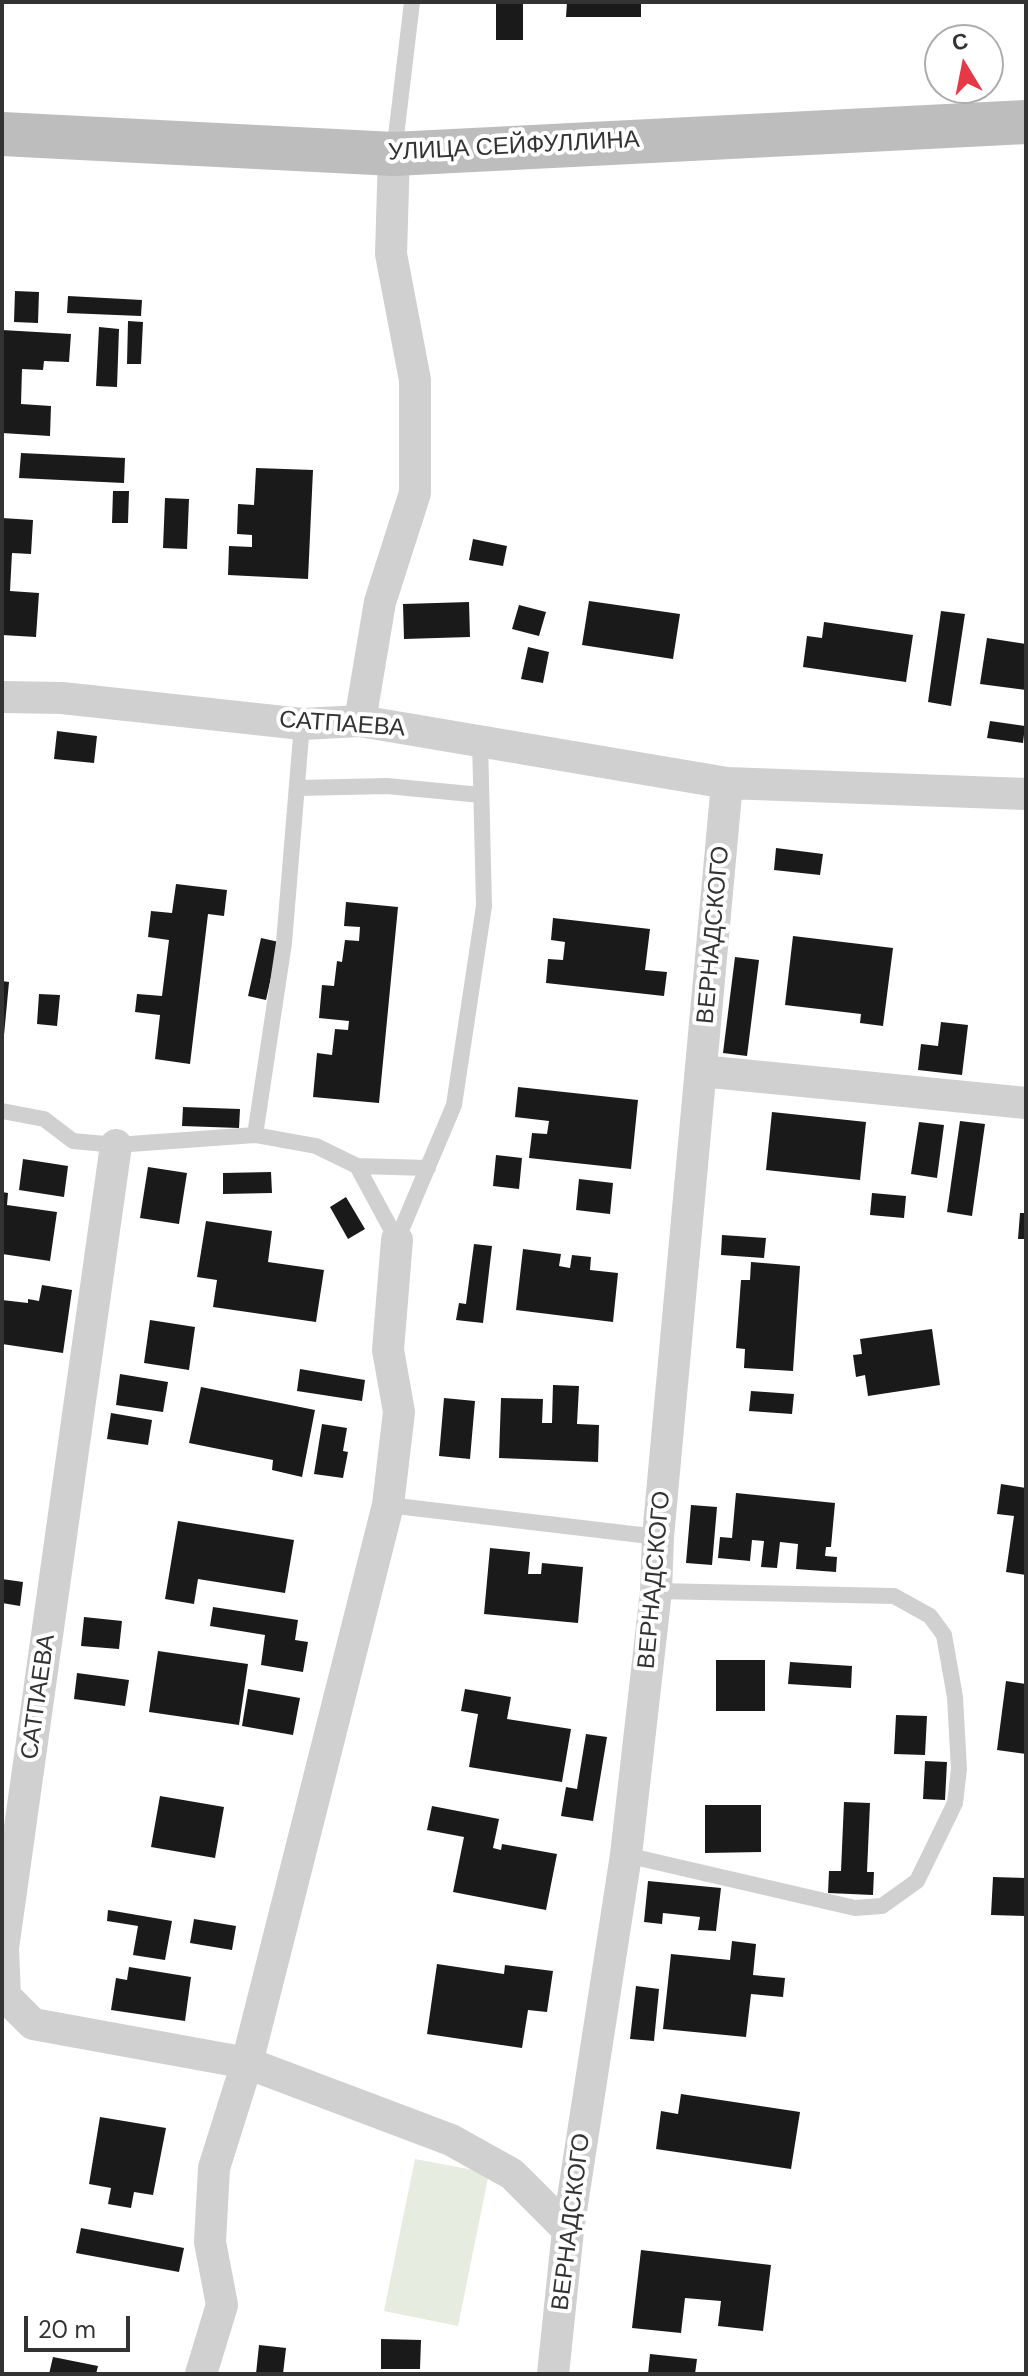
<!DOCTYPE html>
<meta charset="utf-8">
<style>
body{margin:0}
#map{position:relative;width:1028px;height:2376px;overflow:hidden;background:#fff;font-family:"DM Sans",sans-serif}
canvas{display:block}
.frame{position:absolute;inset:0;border:4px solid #333;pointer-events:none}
.north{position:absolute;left:924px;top:24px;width:80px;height:80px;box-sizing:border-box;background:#fff;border:2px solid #adadad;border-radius:50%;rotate:350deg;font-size:22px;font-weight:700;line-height:32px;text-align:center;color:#333}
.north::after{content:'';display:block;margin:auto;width:28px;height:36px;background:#e63946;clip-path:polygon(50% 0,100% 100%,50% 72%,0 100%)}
.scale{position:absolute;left:24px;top:2316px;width:106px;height:36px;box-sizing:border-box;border:4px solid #333;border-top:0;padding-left:10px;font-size:24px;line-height:28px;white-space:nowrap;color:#333;-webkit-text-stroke:6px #fff;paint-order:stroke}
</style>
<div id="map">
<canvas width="1028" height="2376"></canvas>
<div class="frame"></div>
<div class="north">С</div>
<div class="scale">20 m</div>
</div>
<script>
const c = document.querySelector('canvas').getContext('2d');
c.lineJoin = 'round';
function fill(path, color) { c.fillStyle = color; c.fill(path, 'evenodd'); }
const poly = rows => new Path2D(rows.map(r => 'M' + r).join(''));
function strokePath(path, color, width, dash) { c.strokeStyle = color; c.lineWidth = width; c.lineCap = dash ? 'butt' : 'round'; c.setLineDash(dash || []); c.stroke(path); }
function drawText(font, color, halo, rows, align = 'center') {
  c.font = font + ' "DM Sans",sans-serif'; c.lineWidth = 8; c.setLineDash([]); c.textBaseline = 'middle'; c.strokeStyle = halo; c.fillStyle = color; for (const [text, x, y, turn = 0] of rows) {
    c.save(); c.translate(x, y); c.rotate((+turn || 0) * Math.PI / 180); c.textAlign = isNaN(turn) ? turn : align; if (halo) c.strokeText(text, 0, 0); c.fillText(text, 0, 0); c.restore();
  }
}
const green = poly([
 [415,2159,489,2173,458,2326,384,2311]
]);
const building = poly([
 [496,2,523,2,523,40,496,40],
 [567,2,641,2,641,17,566,17],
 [15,291,39,292,38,323,14,322],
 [68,296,142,300,141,316,67,313],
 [128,321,143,322,141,364,127,364],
 [99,327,119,329,117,387,96,386],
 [2,330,71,334,69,362,44,361,43,370,22,369,21,404,51,406,50,436,2,433],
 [21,453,125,458,124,483,19,478],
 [256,468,313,470,308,579,228,575,229,546,252,547,252,535,237,534,238,504,254,505],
 [113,491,129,491,128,523,112,523],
 [165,498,189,499,187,549,163,548],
 [2,518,33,520,31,554,12,553,10,591,39,593,36,637,2,635],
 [473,539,507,546,503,566,469,560],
 [589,601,680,614,673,659,582,645],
 [469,602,470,637,404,639,403,604],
 [519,605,546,612,539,636,512,629],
 [941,611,965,614,951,706,928,702],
 [824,622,913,635,906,682,803,667,807,636,822,638],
 [987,638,1026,644,1026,690,980,684],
 [528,647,549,652,543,683,521,679],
 [990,721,1025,726,1023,743,987,738],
 [57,731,97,736,94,763,54,759],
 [776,848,823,854,820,875,774,870],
 [176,884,227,890,224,916,208,914,190,1064,155,1059,160,1015,135,1012,137,994,162,996,169,940,148,937,151,911,172,913],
 [346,902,398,907,379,1103,313,1097,317,1053,332,1055,335,1029,348,1030,349,1021,319,1018,322,985,334,986,337,961,342,962,345,940,359,941,360,927,344,926],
 [553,918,650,929,645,970,667,972,664,996,546,983,548,959,563,960,565,942,551,940],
 [793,936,893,948,883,1026,860,1023,861,1014,785,1005],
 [261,938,279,942,266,1000,248,996],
 [735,957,759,960,747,1056,723,1053],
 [2,981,9,982,4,1035,2,1035],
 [39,994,60,995,57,1026,37,1024],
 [941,1022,968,1025,962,1075,918,1070,921,1044,938,1046],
 [518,1087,638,1100,631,1169,529,1158,532,1133,547,1134,549,1121,515,1117],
 [183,1107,240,1109,239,1128,182,1126],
 [772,1112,866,1122,860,1180,766,1170],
 [960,1121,985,1124,972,1216,947,1212],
 [919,1122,944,1125,937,1178,911,1174],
 [496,1155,522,1158,519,1189,493,1186],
 [23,1159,68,1166,64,1197,19,1190],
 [148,1167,187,1173,179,1224,140,1218],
 [271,1172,272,1193,223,1194,223,1173],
 [579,1179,613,1183,610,1214,576,1210],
 [2,1192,8,1193,7,1205,57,1212,50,1261,2,1254],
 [872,1193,906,1196,904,1218,870,1215],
 [346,1197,365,1229,348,1239,330,1207],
 [1020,1213,1026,1213,1026,1239,1018,1239],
 [206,1221,272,1231,268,1262,324,1270,316,1322,213,1307,217,1280,197,1277],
 [722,1235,766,1238,764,1258,721,1255],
 [474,1244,492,1246,483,1323,456,1320,459,1303,466,1304],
 [523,1249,561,1254,559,1266,570,1268,572,1255,591,1257,590,1270,618,1273,613,1322,516,1310],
 [751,1262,800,1266,793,1371,744,1368,745,1349,736,1348,741,1280,750,1280],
 [42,1285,72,1290,63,1353,2,1344,2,1300,28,1303,28,1299,39,1301],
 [150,1320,195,1327,189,1370,144,1363],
 [932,1329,940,1385,868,1396,865,1375,856,1377,853,1355,862,1354,860,1339],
 [300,1369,365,1380,362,1401,297,1391],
 [120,1374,168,1382,163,1412,116,1405],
 [553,1385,579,1386,577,1424,599,1425,598,1462,499,1458,501,1398,543,1399,542,1423,552,1423],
 [201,1387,315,1410,302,1477,272,1470,273,1460,189,1443],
 [751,1391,794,1394,792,1414,749,1411],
 [444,1398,475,1401,470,1459,439,1456],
 [111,1413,152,1420,148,1445,107,1439],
 [322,1424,347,1428,343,1451,348,1452,343,1478,314,1474],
 [1001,1484,1026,1488,1026,1575,1006,1572,1014,1516,997,1514],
 [736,1493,835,1503,831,1547,826,1547,825,1556,837,1557,836,1572,796,1569,798,1544,780,1542,777,1568,761,1567,764,1541,752,1540,750,1561,718,1558,720,1537,732,1538],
 [691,1505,717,1507,712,1565,686,1563],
 [178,1521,294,1540,285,1593,198,1579,194,1604,165,1599],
 [490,1548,530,1552,528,1574,541,1574,542,1563,583,1567,578,1623,484,1614],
 [2,1579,23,1582,20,1606,2,1603],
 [213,1607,298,1620,295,1640,308,1642,303,1672,261,1665,265,1635,210,1626],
 [84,1617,122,1621,119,1649,81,1646],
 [158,1651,248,1664,239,1725,149,1712],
 [716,1660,765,1660,765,1711,716,1711],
 [790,1662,852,1666,851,1688,788,1684],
 [77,1673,129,1680,125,1706,74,1699],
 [1006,1681,1026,1684,1026,1754,997,1750],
 [248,1689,300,1698,293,1735,242,1726],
 [465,1689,511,1697,507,1719,571,1729,562,1782,469,1767,478,1714,461,1711],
 [896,1715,927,1716,925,1755,894,1754],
 [586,1734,607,1737,593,1821,561,1816,566,1787,577,1789],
 [925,1761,947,1762,945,1800,923,1799],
 [160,1796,224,1807,215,1858,151,1847],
 [844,1802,870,1803,867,1872,874,1872,873,1895,828,1893,829,1871,841,1871],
 [705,1805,761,1805,761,1852,705,1853],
 [432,1806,499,1819,493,1848,501,1850,502,1844,557,1854,546,1910,453,1892,464,1837,427,1830],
 [993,1877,1026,1878,1026,1916,991,1915],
 [648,1881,721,1888,716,1931,698,1930,700,1917,663,1913,662,1924,644,1922],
 [108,1910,172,1921,165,1960,133,1955,138,1926,107,1921],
 [194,1919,236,1926,232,1950,190,1943],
 [732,1941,756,1944,753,1975,785,1978,783,1997,751,1994,746,2037,663,2029,671,1954,730,1960],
 [437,1964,504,1974,505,1965,553,1971,547,2012,528,2010,522,2048,427,2034],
 [129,1967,191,1977,185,2021,111,2010,116,1978,127,1980],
 [636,1986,659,1989,654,2041,630,2039],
 [681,2094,800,2112,791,2169,656,2149,661,2111,678,2114],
 [100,2117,166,2128,153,2195,134,2192,131,2208,108,2204,111,2188,89,2184],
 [81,2228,184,2248,179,2272,76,2253],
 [641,2250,771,2265,763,2331,718,2326,721,2301,685,2298,681,2333,632,2328],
 [381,2339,421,2340,420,2369,381,2369],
 [259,2345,286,2348,283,2374,256,2374],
 [650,2354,697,2359,695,2374,648,2374],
 [53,2357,98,2366,96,2374,49,2374]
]);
const lane = poly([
 [394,153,412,2],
 [297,788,387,786,481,795],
 [2,1111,44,1119,73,1141,116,1145,255,1135,316,1146,357,1166,397,1240],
 [255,1135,284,943,302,724],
 [357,1166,428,1168],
 [397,1240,454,1105,484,906,480,740],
 [388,1505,658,1537],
 [626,1855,855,1908,882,1906,917,1881,955,1803,959,1769,955,1697,944,1635,930,1616,894,1596,656,1591]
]);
const street = poly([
 [2,697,62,698,302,724,360,721,727,783,1026,794],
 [360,721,380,602,415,493,415,380,391,254,394,154],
 [701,1071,1026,1103],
 [116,1145,3,1948,5,1996,33,2024,247,2063,451,2140,512,2174,568,2230],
 [201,2374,222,2305,210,2242,214,2168,247,2063,388,1505,399,1412,388,1350,397,1240],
 [553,2374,568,2230,626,1855,656,1591,658,1537,727,783]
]);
const secondary = poly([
 [2,134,394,154,1026,122]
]);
const streetNames = [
 ["УЛИЦА СЕЙФУЛЛИНА",514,147,-3],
 ["САТПАЕВА",342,725,4],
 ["ВЕРНАДСКОГО",714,935,-85],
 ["ВЕРНАДСКОГО",655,1580,-85],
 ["САТПАЕВА",39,1697,-82],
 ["ВЕРНАДСКОГО",572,2222,-83]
];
fill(green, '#e6ecdf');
fill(building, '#1a1a1a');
strokePath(lane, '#d0d0d0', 16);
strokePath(street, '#d0d0d0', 32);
strokePath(secondary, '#bdbdbd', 44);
drawText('24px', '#333', '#fff', streetNames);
</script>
